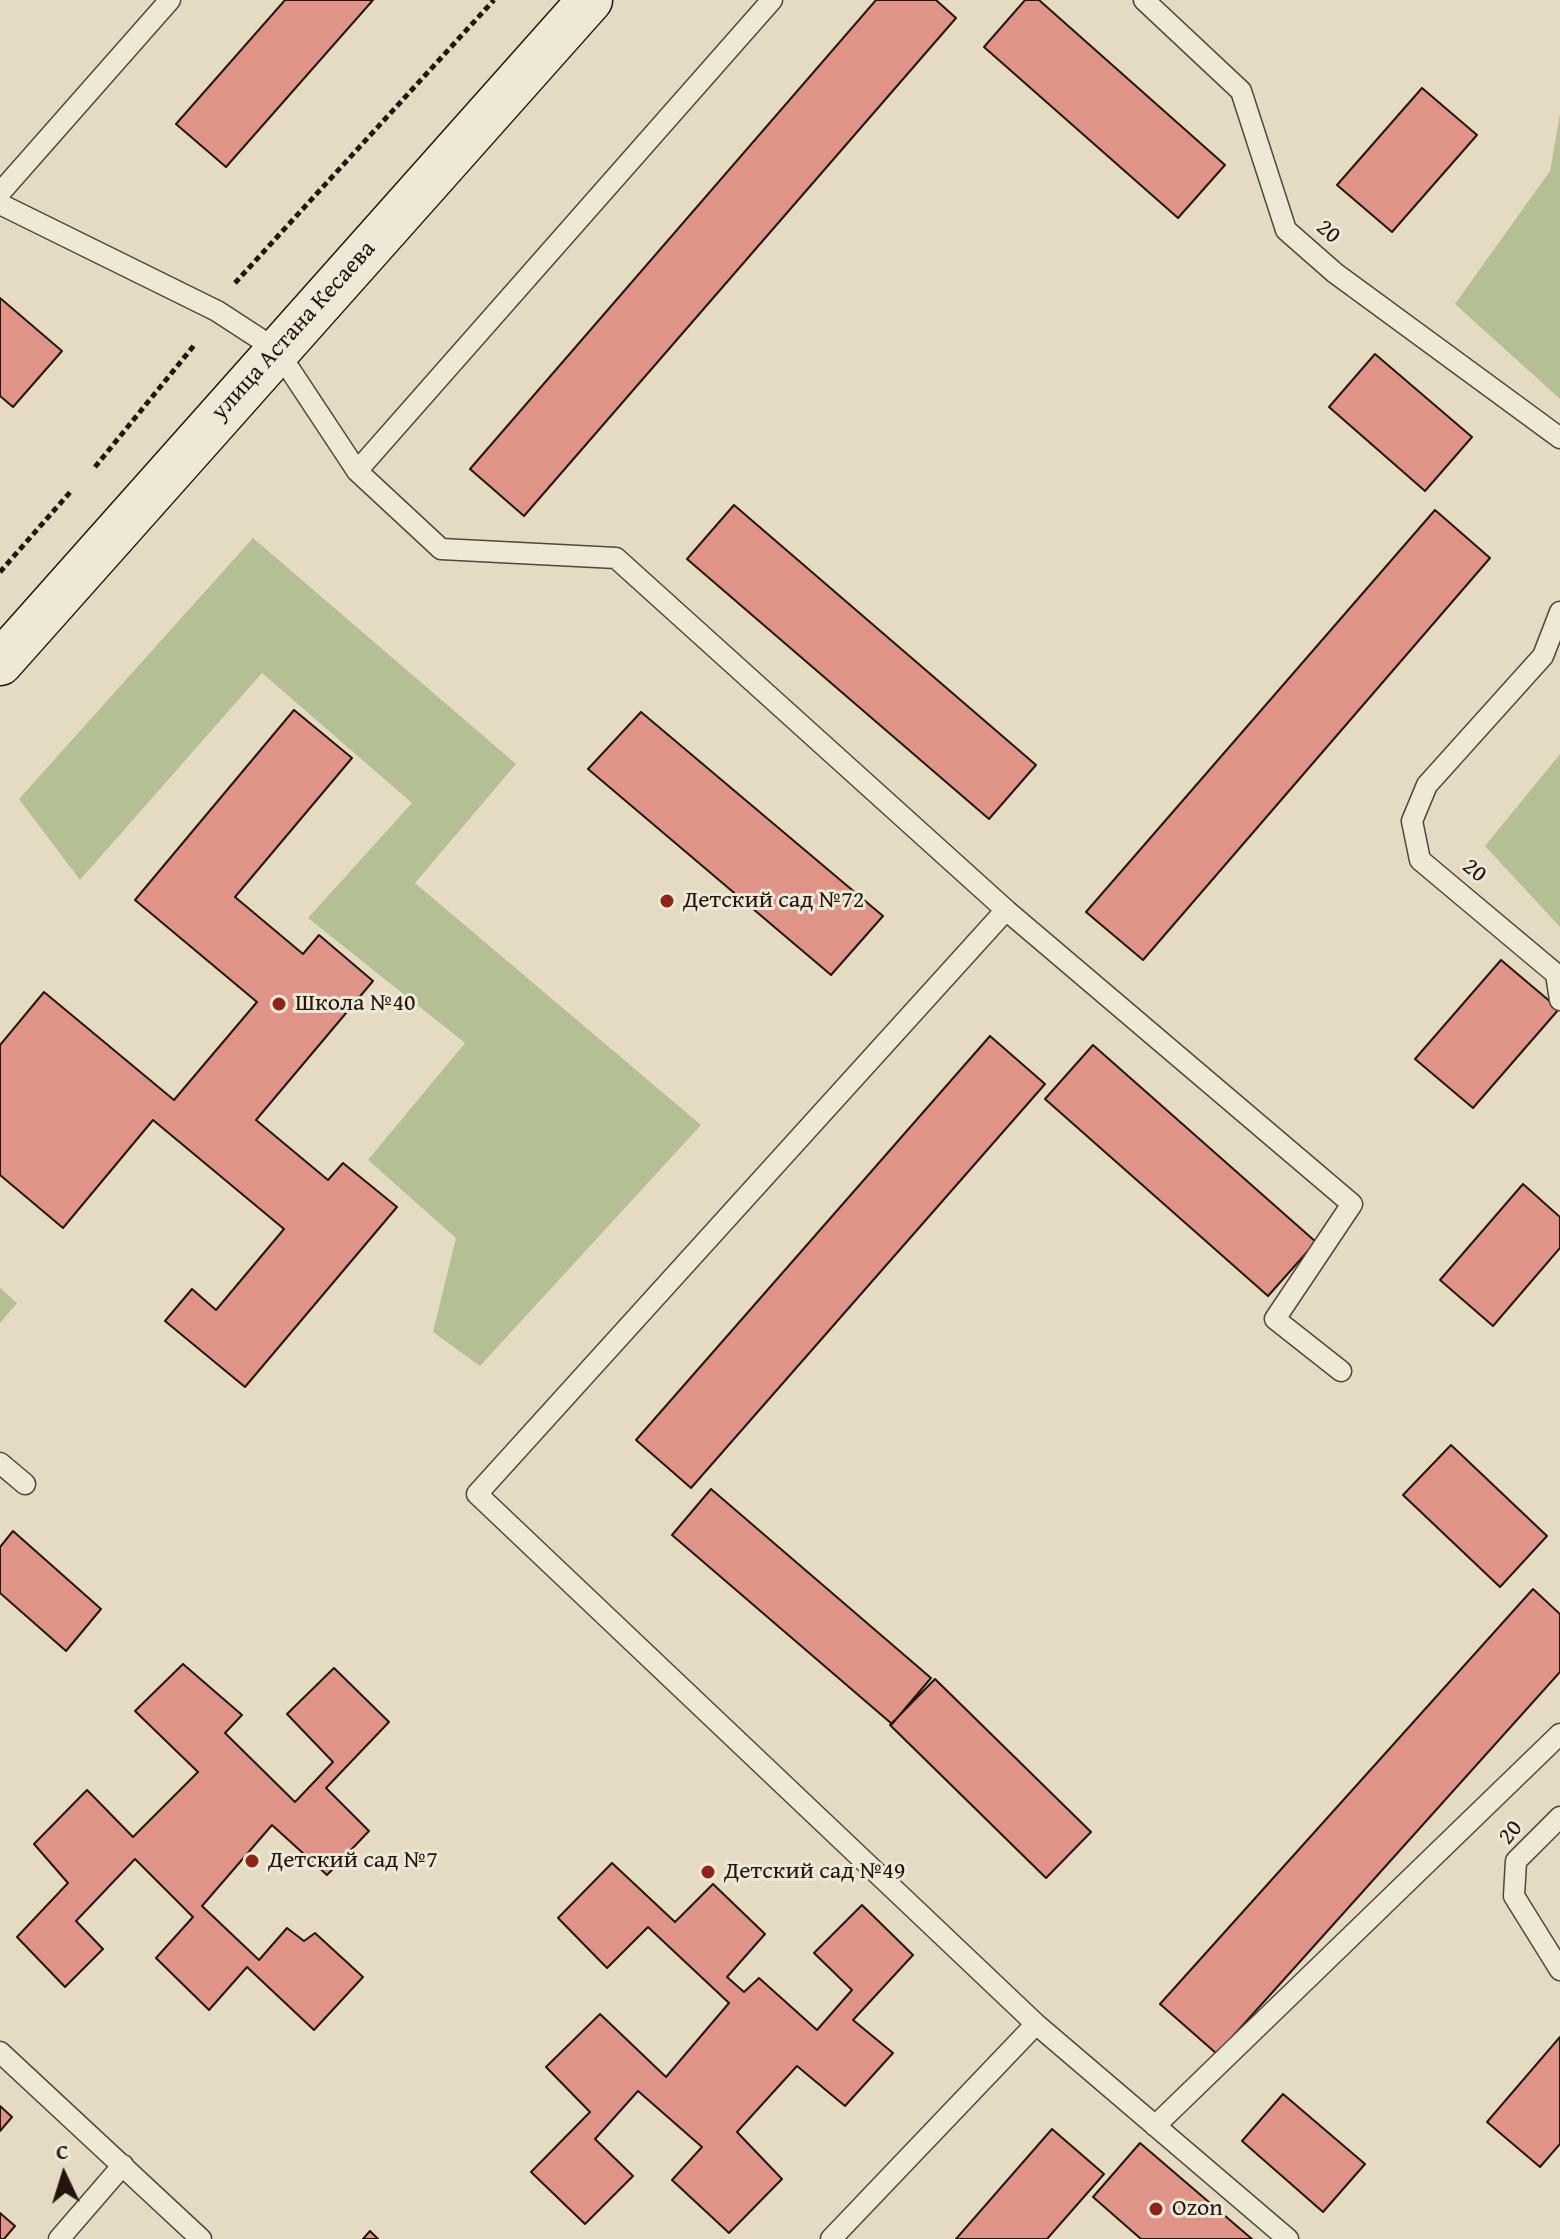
<!DOCTYPE html>
<meta charset="utf-8">
<style>
body{margin:0}
#map{position:relative;width:1560px;height:2239px;overflow:hidden;background:#e5dbc2;font-family:"Gentium Book Plus",serif}
canvas{display:block}
.north{position:absolute;left:24px;top:2135px;width:80px;height:80px;-webkit-text-stroke:6px #eee8d7;paint-order:stroke;rotate:356deg;font-size:22px;font-weight:700;line-height:32px;text-align:center;color:#23150d}
.north::after{content:'';display:block;margin:auto;width:28px;height:36px;background:#23150d;clip-path:polygon(50% 0,100% 100%,50% 72%,0 100%)}
</style>
<div id="map">
<canvas width="1560" height="2239"></canvas>
<div class="north">С</div>
</div>
<script>
const c = document.querySelector('canvas').getContext('2d');
c.lineJoin = 'round';
function fill(path, color) { c.fillStyle = color; c.fill(path, 'evenodd'); }
const poly = rows => new Path2D(rows.map(r => 'M' + r).join(''));
function strokePath(path, color, width, dash) { c.strokeStyle = color; c.lineWidth = width; c.lineCap = dash ? 'butt' : 'round'; c.setLineDash(dash || []); c.stroke(path); }
function drawText(font, color, halo, rows, align = 'center') {
  c.font = font + ' "Gentium Book Plus",serif'; c.lineWidth = 6; c.setLineDash([]); c.textBaseline = 'middle'; c.strokeStyle = halo; c.fillStyle = color; for (const [text, x, y, turn = 0] of rows) {
    c.save(); c.translate(x, y); c.rotate((+turn || 0) * Math.PI / 180); c.textAlign = isNaN(turn) ? turn : align; if (halo) c.strokeText(text, 0, 0); c.fillText(text, 0, 0); c.restore();
  }
}
const green = poly([
 [1560,114,1560,399,1455,304,1550,171],
 [253,538,516,764,415,883,701,1125,480,1366,433,1332,456,1238,368,1160,465,1043,308,918,412,803,262,673,80,880,19,799],
 [1560,754,1560,927,1485,846],
 [0,1288,17,1303,0,1323]
]);
const building = poly([
 [285,0,373,0,226,167,176,124,285,0],
 [876,0,936,0,956,18,524,516,470,469,876,0],
 [1025,0,1039,0,1225,165,1178,218,984,47,1025,0],
 [1422,88,1477,135,1392,232,1337,185,1422,88],
 [0,298,62,351,13,407,0,396,0,298],
 [1375,354,1472,437,1425,491,1329,407,1375,354],
 [734,505,1036,765,989,819,687,559,734,505],
 [1435,510,1490,558,1143,960,1086,912,1435,510],
 [294,710,352,758,235,897,303,954,319,935,373,981,256,1120,328,1180,343,1163,397,1207,245,1387,165,1321,192,1289,216,1310,284,1229,153,1120,63,1228,0,1175,0,1045,44,992,174,1100,257,1002,135,900,294,710],
 [641,712,883,916,831,975,588,769,641,712],
 [1501,960,1559,1009,1473,1108,1415,1059,1501,960],
 [990,1036,1045,1084,691,1488,636,1440,990,1036],
 [1093,1045,1316,1242,1268,1296,1045,1099,1093,1045],
 [1523,1184,1560,1217,1560,1248,1493,1326,1440,1280,1523,1184],
 [1451,1445,1547,1536,1500,1587,1403,1495,1451,1445],
 [711,1489,931,1678,892,1724,672,1535,711,1489],
 [13,1531,101,1609,66,1651,0,1593,0,1547,13,1531],
 [1533,1589,1560,1614,1560,1672,1217,2054,1160,2004,1533,1589],
 [183,1664,242,1715,225,1733,295,1802,333,1762,287,1714,334,1668,389,1722,326,1788,369,1831,327,1875,272,1825,202,1906,259,1960,287,1928,304,1941,315,1933,363,1977,314,2030,247,1967,209,2010,156,1958,193,1917,135,1859,76,1921,103,1949,65,1987,17,1937,68,1883,34,1844,87,1790,133,1837,198,1772,135,1711,183,1664],
 [935,1679,1091,1832,1046,1878,890,1725,935,1679],
 [612,1863,675,1922,713,1884,765,1934,727,1977,744,1992,759,1978,817,2030,852,1990,814,1953,862,1905,913,1955,853,2020,893,2053,845,2106,797,2066,737,2132,782,2179,729,2233,672,2180,702,2147,638,2091,595,2139,633,2176,585,2224,531,2172,590,2112,546,2067,600,2014,666,2077,729,2003,648,1927,607,1968,558,1918,612,1863],
 [1560,2037,1560,2144,1540,2167,1487,2122,1560,2037],
 [1283,2094,1365,2164,1323,2212,1242,2141,1283,2094],
 [0,2106,12,2117,0,2131,0,2106],
 [1052,2129,1104,2174,1047,2239,956,2239,1052,2129],
 [1140,2143,1252,2239,1141,2239,1093,2197,1140,2143],
 [0,2213,15,2226,4,2239,0,2239,0,2213],
 [370,2231,378,2239,363,2239,370,2231]
]);
const path = poly([
 [235,283,494,0],
 [95,467,196,343],
 [0,572,72,490]
]);
const lane = poly([
 [1144,0,1241,91,1286,230,1335,273,1560,438],
 [0,193,170,0],
 [0,204,217,311,277,350,357,471,441,549,616,558,1006,910,477,1494,1036,2024],
 [357,471,772,0],
 [1560,612,1543,656,1427,785,1412,821,1420,860,1556,974,1560,1000],
 [1006,910,1352,1204,1275,1319,1341,1371],
 [0,1463,25,1484],
 [1560,1817,1516,1861,1514,1896,1560,1970],
 [0,2052,201,2239],
 [1155,2126,1560,1734],
 [59,2239,123,2165],
 [831,2239,1036,2024,1288,2239]
]);
const secondary = poly([
 [0,663,590,0]
]);
const markers = [
 [667,901,8,"#8f2418"],
 [279,1004,8,"#8f2418"],
 [252,1861,8,"#8f2418"],
 [708,1872,8,"#8f2418"],
 [1156,2209,8,"#8f2418"]
];
const streetNames = [
 ["20",1328,232,41],
 ["улица Астана Кесаева",294,331,-48],
 ["20",1474,871,40],
 ["20",1511,1833,-50]
];
const poiNames = [
 ["Детский сад №72",683,901],
 ["Школа №40",295,1004],
 ["Детский сад №7",268,1861],
 ["Детский сад №49",724,1872],
 ["Ozon",1172,2209]
];
fill(green, '#b4c094');
fill(building, '#e09387');
strokePath(building, '#23150d', 2);
strokePath(lane, '#54463a', 23);
strokePath(secondary, '#23150d', 47);
strokePath(path, '#23150d', 5, [6, 4]);
strokePath(lane, '#eee8d7', 20);
strokePath(secondary, '#eee8d7', 44);
for (const [x, y, r, color] of markers) { const dot = new Path2D(); dot.arc(x, y, r, 0, 2 * Math.PI); c.fillStyle = color; c.fill(dot); strokePath(dot, '#eee8d7', 3); }
drawText('24px', '#23150d', '#eee8d7', streetNames);
drawText('24px', '#23150d', '#eee8d7', poiNames, 'left');
</script>
